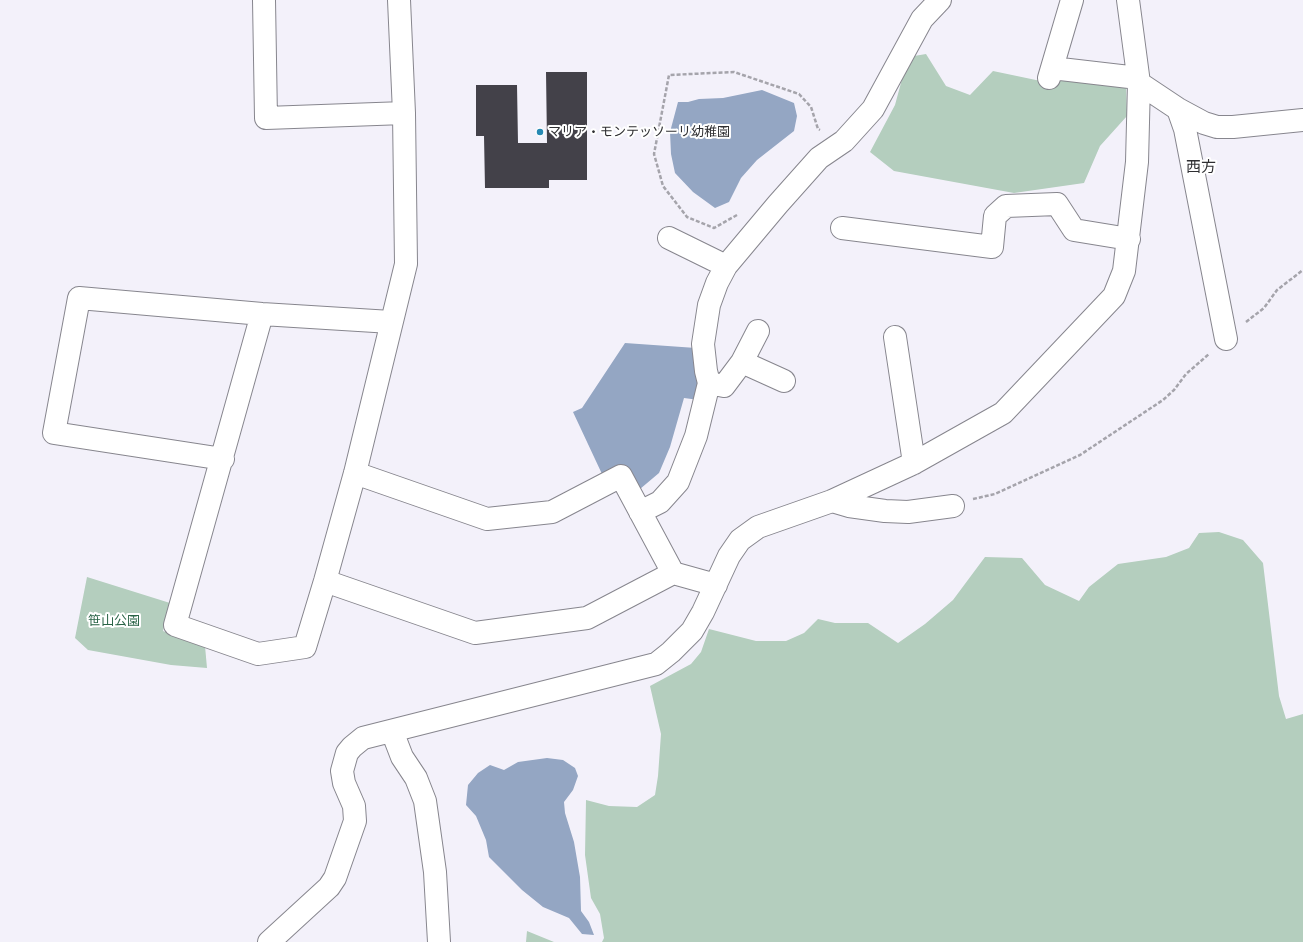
<!DOCTYPE html>
<meta charset="utf-8">
<style>
body{margin:0}
canvas{display:block;background:#f3f1fa}
</style>
<canvas width="1303" height="942"></canvas>
<script>
const c = document.querySelector('canvas').getContext('2d');
c.lineJoin = 'round';
function fill(path, color) { c.fillStyle = color; c.fill(path, 'evenodd'); }
const poly = rows => new Path2D(rows.map(r => 'M' + r).join(''));
function strokePath(path, color, width, dash) { c.strokeStyle = color; c.lineWidth = width; c.lineCap = dash ? 'butt' : 'round'; c.setLineDash(dash || []); c.stroke(path); }
function drawText(font, color, halo, rows, align = 'center') {
  c.font = font + ' "Noto Sans","Noto Sans JP",sans-serif'; c.lineWidth = 4; c.setLineDash([]); c.textBaseline = 'middle'; c.strokeStyle = halo; c.fillStyle = color; for (const [text, x, y, turn = 0] of rows) {
    c.save(); c.translate(x, y); c.rotate((+turn || 0) * Math.PI / 180); c.textAlign = isNaN(turn) ? turn : align; if (halo) c.strokeText(text, 0, 0); c.fillText(text, 0, 0); c.restore();
  }
}
const green = poly([
 [926,54,946,86,970,95,993,71,1055,84,1059,73,1126,82,1127,116,1100,146,1084,183,1014,193,894,171,870,152,895,105,908,57],
 [1219,532,1243,540,1263,563,1279,696,1286,719,1303,714,1303,942,602,942,604,938,600,914,591,898,585,855,586,800,609,806,637,807,655,795,658,776,661,734,650,686,691,664,701,652,709,629,756,641,786,641,804,633,818,619,835,623,868,623,898,643,925,624,953,600,985,557,1022,558,1045,585,1079,601,1089,587,1118,564,1166,557,1189,548,1199,533],
 [87,577,170,603,163,631,205,646,207,668,171,665,88,650,75,638],
 [527,931,554,942,526,942]
]);
const water = poly([
 [762,90,794,103,797,116,794,131,757,160,741,178,729,202,715,208,693,192,675,173,671,154,670,132,678,102,688,102,699,99,723,98],
 [625,343,696,348,699,400,684,398,670,447,659,473,640,489,625,465,602,474,573,412,582,408],
 [547,758,563,760,575,768,578,776,573,790,564,802,565,813,574,842,580,877,581,911,589,922,594,935,582,934,569,918,543,907,522,890,489,857,486,840,476,816,466,805,468,785,478,773,490,765,504,770,518,762]
]);
const building = poly([
 [546,72,587,72,587,180,549,180,549,188,485,188,484,136,476,136,476,85,517,85,518,143,547,143]
]);
const path = poly([
 [737,215,714,228,687,217,663,186,654,154,669,75,734,72,799,94,811,107,818,129,820,130],
 [1246,322,1264,308,1277,290,1303,270],
 [973,499,995,494,1080,455,1163,400,1174,390,1186,374,1209,354]
]);
const minor = poly([
 [264,0,266,118,404,113],
 [1052,68,1138,78],
 [1049,78,1072,0],
 [1139,83,1178,109,1204,123,1217,127,1233,127,1303,120],
 [1178,109,1185,129,1226,339],
 [842,228,992,247,995,216,1006,206,1057,204,1074,230,1129,239],
 [669,238,726,266,778,204,819,158,844,141,873,109,922,19,940,0],
 [726,266,717,283,709,305,703,344,706,371,709,383,724,386,742,362,758,331],
 [262,314,175,625,258,654,305,647,325,581,355,473,406,264,404,113,399,0],
 [895,337,914,463],
 [742,362,784,381],
 [223,459,54,433,79,298,262,314,391,322],
 [355,473,487,519,552,512,621,476,673,573],
 [832,501,849,506,885,511,908,512,953,506],
 [640,512,660,502,678,482,696,436,709,383],
 [325,581,475,633,587,618,673,573,716,585],
 [392,731,402,757,416,778,425,801,435,872,439,942],
 [269,942,329,887,335,878,355,821,354,806,344,783,342,771,347,753,352,747,363,738,656,664,671,652,692,631,703,612,729,556,740,540,758,527,832,501,914,463,1003,413,1114,296,1124,271,1137,162,1139,83,1128,0]
]);
const markers = [
 [540,132,4,"#2689b3"]
];
const poiNames = [
 ["マリア・モンテッソーリ幼稚園",548,132]
];
const parkNames = [
 ["笹山公園",114,621]
];
const quarterNames = [
 ["西方",1201,168]
];
fill(green, '#b4cebe');
fill(water, '#94a6c3');
fill(building, '#434149');
strokePath(minor, '#87868e', 24);
strokePath(path, '#a5a4ab', 2.5, [4, 2]);
strokePath(minor, '#fff', 22);
for (const [x, y, r, color] of markers) { const dot = new Path2D(); dot.arc(x, y, r, 0, 2 * Math.PI); c.fillStyle = color; c.fill(dot); strokePath(dot, '#fff', 1.5); }
drawText('13px', '#2f2f32', '#fff', poiNames, 'left');
drawText('13px', '#2a6447', '#fff', parkNames);
drawText('15px', '#2f2f32', '#fff', quarterNames);
</script>
